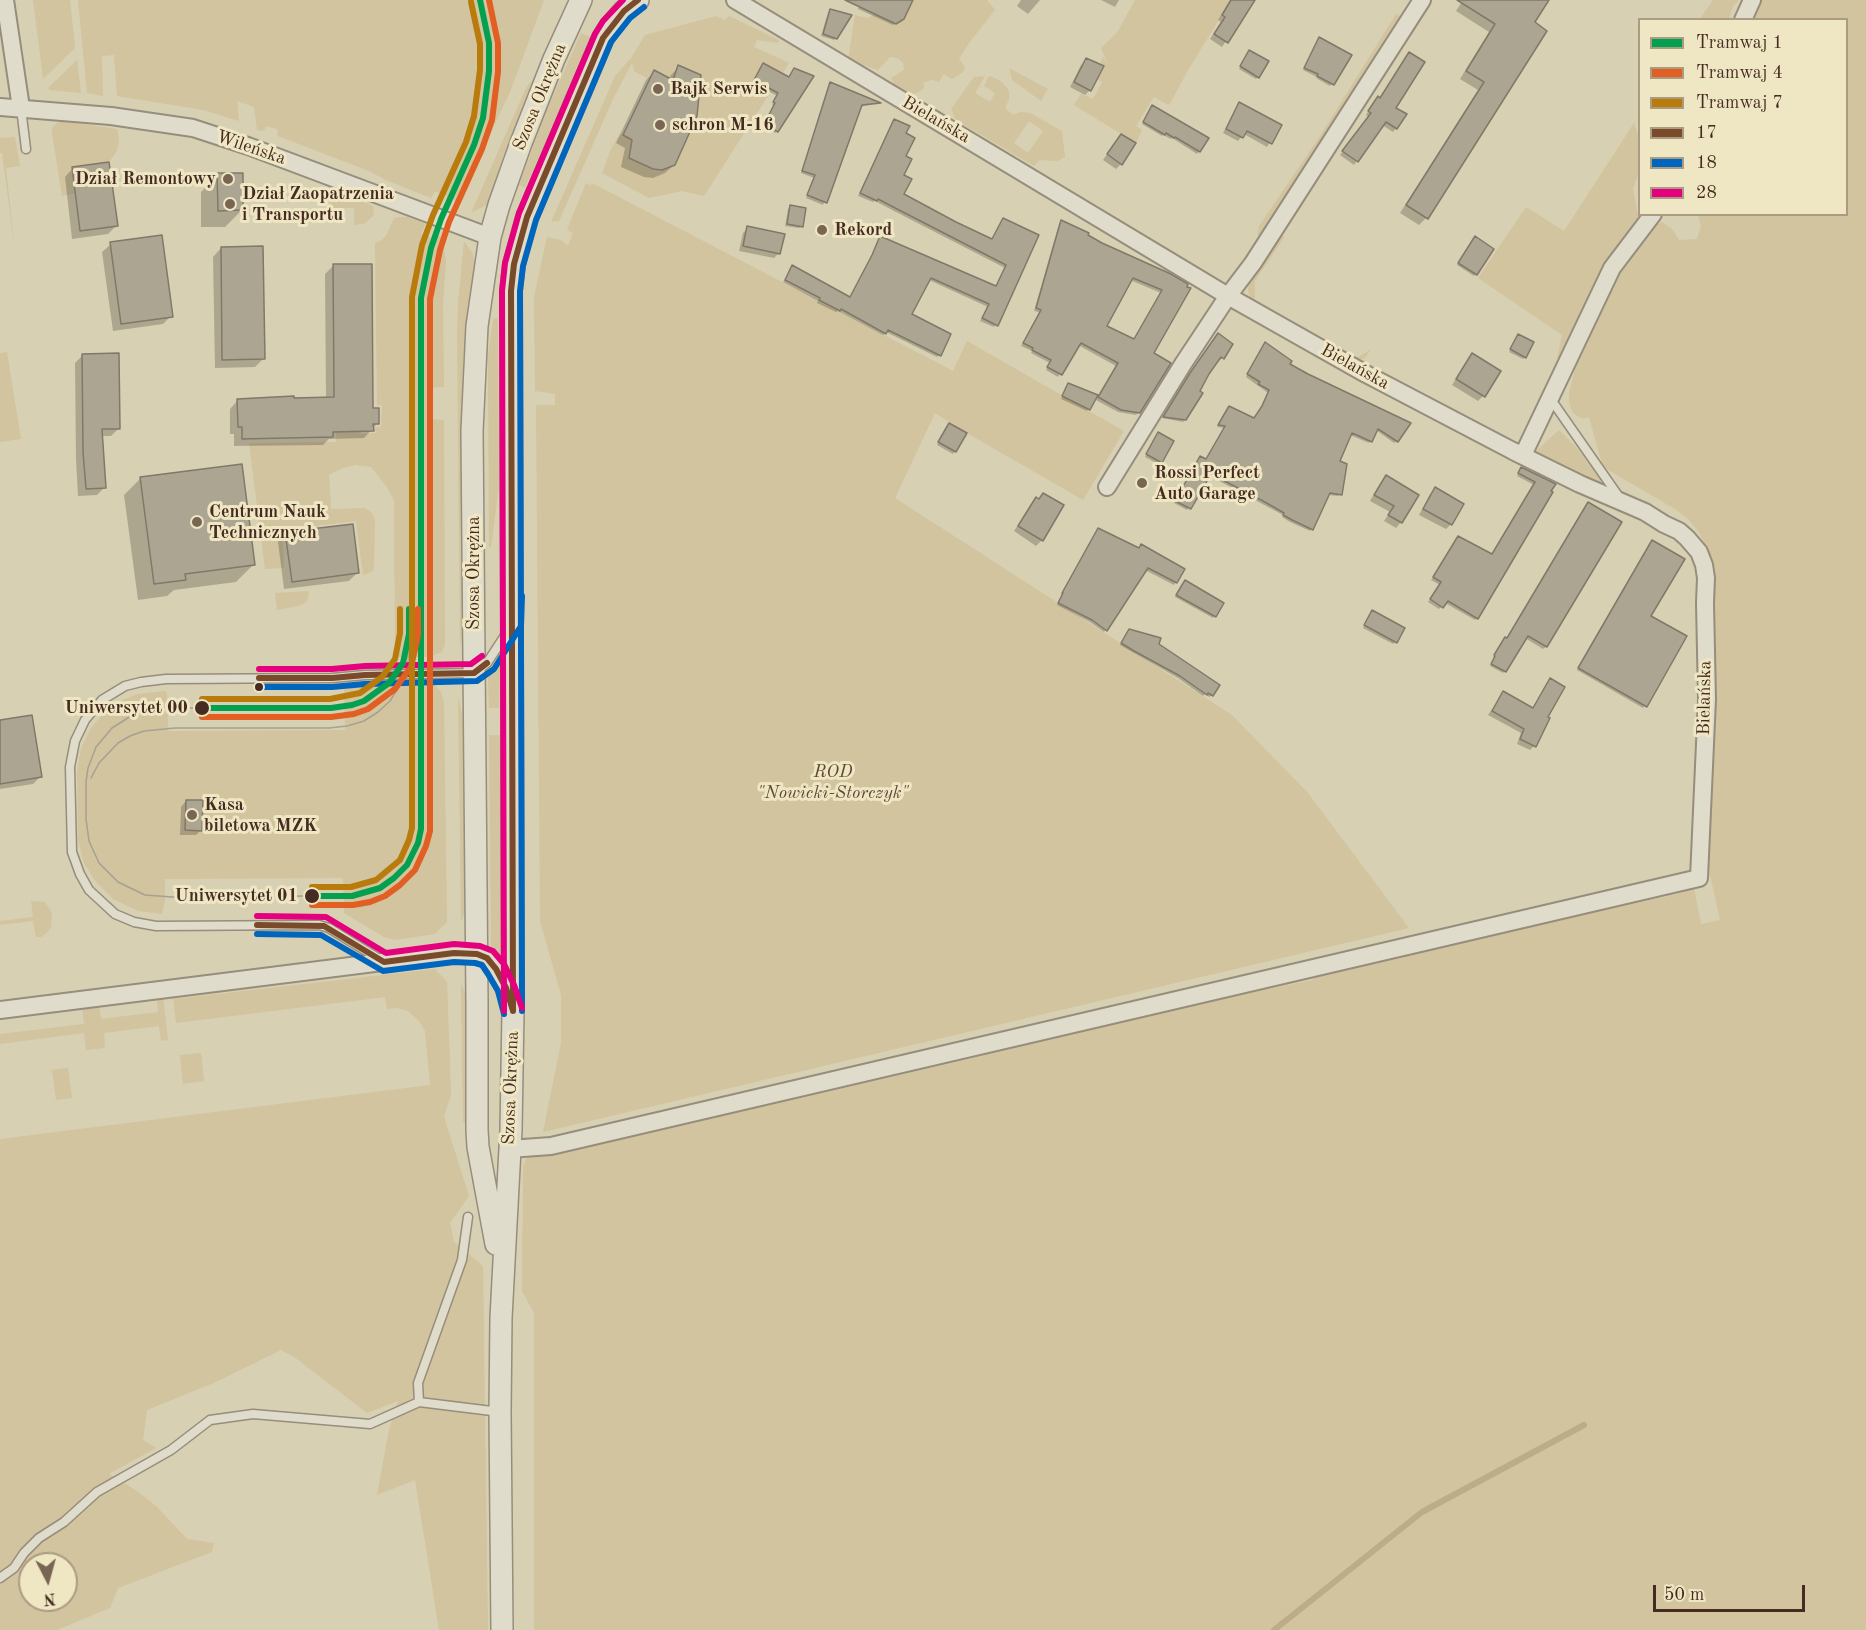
<!DOCTYPE html>
<meta charset="utf-8">
<style>
body{margin:0}
#map{position:relative;width:1866px;height:1630px;overflow:hidden;background:#d8d0b2;font-family:"Old Standard TT",serif}
canvas{display:block}
.legend{position:absolute;left:1638px;top:18px;width:210px;height:198px;box-sizing:border-box;background:#efe6c3;border:2px solid #ab9b82;margin:0;padding:8px 10px;list-style:none;font-size:18px;color:#452b21}
.legend li{display:flex;align-items:center;gap:12px;height:30px}
.legend b{width:30px;border:2px solid #ab9b82}
.north{position:absolute;left:18px;top:1552px;width:60px;height:60px;box-sizing:border-box;background:#efe6c3;border:2px solid #ab9b82;border-radius:50%;rotate:174deg;font-size:16px;font-weight:700;line-height:24px;text-align:center;color:#452b21}
.north::after{content:'';display:block;margin:auto;width:21px;height:27px;background:#786554;clip-path:polygon(50% 0,100% 100%,50% 72%,0 100%)}
.scale{position:absolute;left:1653px;top:1585px;width:152px;height:27px;box-sizing:border-box;border:3px solid #452b21;border-top:0;padding-left:8px;font-size:18px;line-height:21px;white-space:nowrap;color:#452b21;-webkit-text-stroke:4px #efe6c3;paint-order:stroke}
</style>
<div id="map">
<canvas width="1866" height="1630"></canvas>
<ul class="legend">
<li><b style="height:8px;background:#03a04f"></b>Tramwaj 1</li>
<li><b style="height:8px;background:#e15f22"></b>Tramwaj 4</li>
<li><b style="height:8px;background:#b97b0c"></b>Tramwaj 7</li>
<li><b style="height:8px;background:#7a4b2a"></b>17</li>
<li><b style="height:8px;background:#0065bd"></b>18</li>
<li><b style="height:8px;background:#e5007d"></b>28</li>
</ul>
<div class="north">N</div>
<div class="scale">50 m</div>
</div>
<script>
const c = document.querySelector('canvas').getContext('2d');
c.lineJoin = 'round';
function fill(path, color) { c.fillStyle = color; c.fill(path, 'evenodd'); }
const poly = rows => new Path2D(rows.map(r => 'M' + r).join(''));
function strokePath(path, color, width, dash) { c.strokeStyle = color; c.lineWidth = width; c.lineCap = dash ? 'butt' : 'round'; c.setLineDash(dash || []); c.stroke(path); }
function drawText(font, color, halo, rows, align = 'center') {
  c.font = font + ' "Old Standard TT",serif'; c.lineWidth = 6; c.setLineDash([]); c.textBaseline = 'middle'; c.strokeStyle = halo; c.fillStyle = color; for (const [text, x, y, turn = 0] of rows) {
    c.save(); c.translate(x, y); c.rotate((+turn || 0) * Math.PI / 180); c.textAlign = isNaN(turn) ? turn : align; if (halo) c.strokeText(text, 0, 0); c.fillText(text, 0, 0); c.restore();
  }
}
const green = poly([
 [33,0,70,0,75,48,43,79],
 [78,0,544,0,510,92,458,202,435,191,431,198,386,180,369,171,278,136,277,129,266,126,264,131,257,130,254,107,237,101,239,121,203,110,117,96,114,55,102,56,103,96,87,93],
 [881,0,987,0,995,10,969,43,959,59,965,67,963,72,952,79,944,74,939,82,933,80,924,82,924,88,912,96,896,88,891,78,904,70,903,63,898,58,890,57,878,70,848,60,855,15,867,18,875,14],
 [1135,0,1231,0,1187,72,1169,105,1154,97,1136,126,1142,130,1136,143,1074,105,1081,94,1093,99,1102,82,1097,79,1104,67,1100,64,1103,57,1108,65,1101,48,1117,33],
 [1713,0,1739,0,1733,6,1729,19,1700,19],
 [1761,0,1866,0,1866,1630,534,1630,534,1313,522,1291,523,1167,527,1157,571,1151,957,1062,1204,1002,1313,980,1312,973,1677,894,1694,888,1701,924,1720,920,1707,861,1712,574,1710,557,1700,534,1690,521,1675,509,1603,467,1589,417,1582,419,1572,412,1569,402,1569,393,1581,346,1617,274,1652,227,1662,222,1672,229,1679,240,1697,239,1701,226,1698,215,1846,214,1846,20,1751,19],
 [1396,14,1401,17,1367,73,1268,229,1260,235,1257,235,1259,226,1320,136],
 [716,16,725,20,729,16,779,40,778,43,757,40,754,47,789,63,704,196,682,191,649,198,602,173,611,149,619,135,623,134,649,79,634,71,632,63,614,97,559,221,551,222,615,76,631,58,645,35],
 [581,33,593,38,525,188,519,185,546,112],
 [77,60,81,93,50,90,48,88],
 [1009,68,1048,89,1041,101,1012,80],
 [985,76,975,93,990,102,995,93,984,86,988,77,991,76,1002,82,1009,91,1009,99,1005,108,1013,115,1021,112,1030,113,1062,131,1065,157,1057,161,1039,160,1034,166,956,120,951,109,974,77],
 [1029,121,1043,131,1028,153,1014,143],
 [533,79,502,159,492,195,488,204,471,213,526,88],
 [62,121,117,129,119,140,117,151,109,162,73,167,76,193,62,196,52,133,52,128,57,123],
 [1634,123,1639,139,1639,172,1633,189,1639,221,1566,354,1556,364,1562,335,1478,278,1526,207,1564,231],
 [15,137,20,166,6,168,15,252,2,153,0,153,0,138],
 [586,183,591,186,592,183,953,371,967,341,1124,431,1083,500,967,433,935,413,895,498,1232,715,1308,793,1409,928,543,1132,561,1043,561,995,540,921,536,405,555,405,555,394,535,391,534,297,547,237,561,240,568,246,573,233,567,230],
 [333,190,373,206,374,214,370,219,363,224,354,225,354,208,329,208],
 [399,217,407,217,425,224,421,234,432,238,434,235,442,237,446,261,443,303,444,387,427,388,427,419,444,420,445,644,442,652,428,657,395,657,394,501,387,487,371,467,356,465,343,468,329,475,331,509,365,508,372,513,375,520,374,568,372,572,363,575,356,521,283,530,284,568,265,569,249,443,336,442,336,428,360,428,361,434,376,433,375,427,381,427,382,405,377,405,375,243,382,240,387,234,394,218],
 [1285,236,1255,281,1255,302,1357,358,1371,349,1366,357,1361,360,1352,359,1254,303,1250,299,1248,290,1249,278,1278,237],
 [464,241,473,254,475,265,464,352,462,413,463,633,460,646,457,334,458,304],
 [498,318,499,486,491,547,489,547,488,357,493,319],
 [7,352,21,439,0,442,0,353],
 [1559,430,1576,447,1608,486,1557,467,1534,453],
 [309,591,308,598,305,603,298,606,277,610,275,593],
 [500,662,499,708,489,708,488,676],
 [431,681,441,692,444,703,447,922,435,934,395,940,384,937,344,913,343,878,165,879,165,901,162,914,138,911,113,899,96,882,84,863,78,840,77,771,81,748,91,728,110,706,137,694,166,691,168,703,168,731,345,730,344,688,373,682],
 [458,696,464,722,465,912,461,922],
 [489,735,501,735,501,963,491,952],
 [31,901,45,902,52,913,51,927,47,933,41,937,36,937,33,921,0,925,0,921,33,917],
 [435,969,447,982,451,1094,444,1117,469,1196,450,1223,454,1242,483,1266,488,1630,439,1630,415,1480,377,1495,389,1430,398,1401,367,1413,297,1359,281,1350,216,1382,147,1410,143,1440,156,1448,109,1474,137,1491,156,1506,187,1539,214,1543,212,1552,118,1588,110,1608,57,1630,0,1630,0,1139,430,1085,425,1031,419,1021,408,1011,397,1008,387,1009,385,997,176,1023,173,999],
 [30,1564,66,1564,66,1600,30,1600],
 [461,983,465,993,466,1013,466,1123,463,1122],
 [163,996,168,1040,161,1041,159,1026,104,1033,105,1048,86,1050,84,1033,0,1044,0,1034,84,1024,82,1007,99,1005,101,1019,158,1012,157,997],
 [201,1053,204,1081,183,1084,180,1055],
 [68,1068,72,1098,56,1100,52,1070]
]);
const shadow = poly([
 [862,0,912,0,900,21,893,25,858,9],
 [1021,0,1040,0,1028,14,1017,6],
 [1101,0,1119,0,1115,7],
 [1230,0,1253,0,1222,47,1210,39,1221,22,1218,20],
 [1463,0,1548,0,1533,23,1426,218,1419,225,1400,213,1478,90,1460,79,1489,32,1456,11],
 [830,10,836,38,834,40,821,36,828,13],
 [1318,41,1350,56,1330,86,1316,78,1317,77,1303,70],
 [1247,54,1258,77,1256,79,1239,69],
 [1409,54,1394,108,1396,128,1393,132,1382,125,1354,165,1340,155,1369,117,1366,115,1374,102,1379,99],
 [1087,60,1090,90,1085,95,1070,87,1081,65],
 [679,67,674,165,665,173,653,178,644,177,621,167,625,148,616,143,646,80,654,72,669,80,671,75],
 [761,67,788,79,777,131,775,133,763,126,774,106,772,105,777,96,753,82],
 [831,84,878,103,860,107,823,205,806,198,814,178,801,173,829,86],
 [1240,103,1280,126,1267,147,1244,134,1238,141,1223,133,1236,107],
 [1150,109,1199,151,1197,154,1172,138,1171,139,1163,135,1162,136,1142,124],
 [892,123,904,134,902,195,992,240,1003,219,1037,235,994,327,980,321,988,307,929,280,909,315,939,355,937,357,886,332,883,335,838,311,836,312,817,303,818,301,783,282,790,270,850,298,870,259,996,288,1005,268,896,212,875,201,873,202,858,196],
 [1116,141,1121,164,1116,169,1103,160],
 [73,168,116,226,108,234,72,239,65,177],
 [218,175,242,210,225,227,201,227,201,192],
 [790,207,802,226,799,228,785,226,788,209],
 [1061,221,1086,236,1170,275,1139,412,1136,415,1118,412,1094,399,1087,411,1061,399,1069,385,1098,397,1116,366,1078,345,1058,377,1046,370,1050,363,1031,353,1032,351,1021,346,1039,312,1034,311,1059,224],
 [1130,280,1161,293,1133,340,1104,326],
 [748,228,779,253,774,258,739,251,743,233],
 [1473,240,1476,274,1474,276,1457,265],
 [111,244,171,316,163,324,113,331,102,252],
 [221,248,264,358,255,367,215,368,213,257],
 [334,265,371,409,377,424,364,438,329,439,323,445,234,446,234,434,230,434,230,409,238,400,326,399,325,274],
 [1216,337,1223,358,1220,360,1218,358,1208,373,1185,419,1183,422,1162,418,1188,377],
 [1516,338,1525,357,1523,359,1509,352],
 [1263,346,1397,441,1394,443,1376,430,1369,443,1350,435,1338,462,1340,494,1338,496,1328,495,1310,531,1290,522,1282,517,1283,515,1208,475,1187,510,1174,503,1199,460,1205,461,1225,428,1217,427,1227,410,1254,420,1260,409,1268,393,1246,377],
 [83,355,119,428,111,436,101,436,104,488,97,495,78,496,76,460,75,363],
 [1472,355,1483,396,1478,401,1452,385,1467,361],
 [947,427,965,434,953,454,937,445],
 [1156,436,1160,462,1158,464,1145,457],
 [1519,471,1553,484,1477,618,1475,620,1445,603,1439,609,1428,602,1440,585,1431,580,1456,541,1491,556,1534,485,1517,476],
 [1387,477,1417,495,1401,522,1396,528,1384,521,1390,512,1370,501,1381,482],
 [141,478,253,565,236,582,174,590,167,596,138,600,124,495],
 [1435,489,1451,524,1446,529,1419,515,1430,494],
 [1036,499,1062,505,1042,540,1036,546,1014,531,1031,504],
 [1586,506,1619,522,1546,647,1543,649,1525,638,1503,673,1490,666,1494,658,1493,657,1503,641,1506,639],
 [1096,532,1176,582,1174,585,1145,570,1104,632,1090,622,1057,605,1062,596,1061,595],
 [286,533,357,573,349,581,284,589,278,542],
 [1650,544,1649,617,1685,637,1643,708,1577,670],
 [1183,584,1215,616,1213,618,1175,597],
 [1370,614,1395,642,1393,644,1363,628],
 [1127,633,1158,645,1212,695,1209,697,1205,694,1203,696,1178,678,1120,645],
 [1550,680,1546,717,1534,746,1530,750,1517,744,1521,733,1488,715,1503,693,1532,709],
 [0,722,40,777,33,784,0,789],
 [186,801,201,830,196,835,180,835,181,807]
]);
const stream = poly([
 [1274,1630,1422,1512,1584,1425]
]);
const building = poly([
 [845,0,913,0,904,19,896,24,845,0],
 [1231,0,1255,0,1228,43,1214,34,1225,17,1222,15,1231,0],
 [1457,0,1549,0,1535,22,1547,31,1428,219,1406,205,1484,82,1466,71,1495,24,1457,0],
 [830,9,852,15,837,39,823,34,830,9],
 [1319,37,1352,55,1334,85,1317,76,1318,74,1304,68,1319,37],
 [1249,50,1269,61,1259,78,1240,66,1249,50],
 [1409,52,1425,62,1396,108,1407,114,1397,129,1386,122,1358,162,1342,151,1371,113,1368,111,1378,96,1380,98,1409,52],
 [1086,58,1104,66,1091,91,1074,82,1086,58],
 [763,63,789,77,794,68,814,76,778,132,764,124,775,103,773,102,778,93,754,80,763,63],
 [678,65,701,75,697,116,675,165,662,170,653,169,629,158,632,140,623,135,654,70,673,80,678,65],
 [830,82,881,103,862,105,827,203,807,195,815,175,802,171,830,82],
 [1239,102,1282,125,1272,144,1247,131,1243,138,1226,129,1239,102],
 [1152,105,1209,138,1200,152,1175,137,1174,138,1166,133,1165,135,1143,122,1152,105],
 [894,119,910,126,906,133,915,138,906,156,912,159,904,175,912,179,904,194,956,222,992,239,1003,218,1039,235,998,326,982,318,989,304,931,278,912,314,951,334,941,356,888,330,886,334,841,309,840,311,819,300,820,298,785,280,792,265,850,297,872,255,880,236,996,286,1006,265,899,210,878,199,877,201,860,193,894,119],
 [1121,134,1136,143,1122,165,1107,154,1121,134],
 [109,162,118,226,80,231,72,167,109,162],
 [217,173,243,173,243,210,218,211,217,173],
 [790,205,806,208,803,227,787,224,790,205],
 [1061,220,1089,233,1088,235,1102,243,1171,274,1188,284,1187,287,1191,288,1154,353,1171,363,1140,413,1121,410,1098,397,1118,363,1081,343,1062,375,1047,367,1051,360,1032,350,1033,348,1023,343,1041,310,1036,308,1061,220],
 [1133,278,1162,290,1134,339,1107,326,1133,278],
 [747,226,785,234,780,254,743,246,747,226],
 [162,235,173,317,121,324,110,242,162,235],
 [1475,236,1494,249,1477,275,1458,263,1475,236],
 [263,246,265,359,222,360,221,247,263,246],
 [333,264,372,264,373,408,379,408,379,424,373,424,374,431,333,432,333,437,242,439,242,427,238,427,237,399,294,396,294,398,334,397,333,264],
 [1218,333,1233,344,1224,359,1221,357,1209,374,1200,391,1203,393,1186,420,1163,417,1190,373,1218,333],
 [1518,334,1534,342,1526,358,1510,349,1518,334],
 [1265,342,1292,361,1290,364,1308,374,1411,423,1398,442,1378,429,1372,442,1352,433,1340,461,1347,464,1342,495,1330,493,1313,530,1292,520,1283,515,1284,513,1263,501,1211,474,1191,509,1175,501,1200,456,1206,459,1225,426,1218,425,1229,406,1254,418,1262,406,1269,390,1258,384,1260,382,1247,374,1265,342],
 [119,353,120,429,102,429,106,488,86,489,83,452,82,354,119,353],
 [1472,353,1501,371,1485,397,1456,379,1472,353],
 [1068,383,1098,395,1090,410,1062,396,1068,383],
 [949,423,967,433,956,452,938,442,949,423],
 [1158,432,1174,441,1162,463,1146,454,1158,432],
 [242,464,255,565,185,574,186,580,154,584,140,477,242,464],
 [1521,467,1556,484,1551,491,1553,492,1478,619,1448,601,1443,608,1430,599,1441,582,1433,577,1458,536,1492,554,1535,482,1518,473,1521,467],
 [1386,475,1419,495,1402,523,1388,515,1394,506,1374,495,1386,475],
 [1435,487,1464,504,1452,525,1423,509,1435,487],
 [1043,493,1064,505,1043,541,1018,526,1036,497,1039,499,1043,493],
 [1588,502,1622,522,1547,647,1528,636,1506,672,1491,664,1495,656,1494,655,1505,637,1507,638,1588,502],
 [353,524,359,573,292,582,285,532,353,524],
 [1098,528,1139,548,1141,544,1185,569,1177,583,1148,568,1107,631,1092,620,1058,603,1063,593,1062,593,1098,528],
 [1652,540,1685,559,1651,616,1687,636,1647,707,1578,668,1652,540],
 [1185,580,1224,603,1216,617,1176,595,1185,580],
 [1372,610,1405,628,1397,643,1364,625,1372,610],
 [1129,629,1161,638,1159,644,1220,685,1213,696,1208,693,1207,695,1180,676,1134,651,1121,643,1129,629],
 [1550,678,1565,687,1548,717,1550,718,1536,747,1520,739,1524,729,1492,711,1503,691,1533,708,1550,678],
 [32,715,42,777,0,784,0,720,32,715],
 [186,800,203,800,202,831,185,830,186,800]
]);
const service = poly([
 [21,108,26,149],
 [1550,398,1619,497],
 [381,960,329,928,319,925,156,926,134,922,115,914,89,890,80,874,72,852,70,767,75,741,85,720,102,700,125,686,141,682,166,679,332,678,365,675,474,673,487,663,506,634],
 [468,1217,462,1260,418,1383,419,1402,500,1412],
 [0,1578,14,1568,24,1553,39,1538,64,1522,97,1492,171,1450,210,1420,253,1414,370,1424,419,1402]
]);
const minor = poly([
 [5,0,21,108],
 [1743,20,1752,0],
 [0,107,111,116,193,128,248,146,490,237],
 [1523,455,1612,268,1653,214],
 [1107,487,1183,364,1228,296,1253,263,1422,0],
 [0,1010,454,953,477,954,487,958,496,969,510,1001],
 [509,1149,551,1146,1699,878,1707,699,1705,603,1706,578,1704,565,1699,552,1687,538,1679,531,1664,524,1645,512,1580,484,1513,451,1366,374,1228,296,735,0]
]);
const tertiary = poly([
 [496,1244,478,1147,477,1130,477,1002,472,431,477,326,490,237,499,205,521,143,554,59,581,0],
 [502,1630,500,1412,501,1318,511,1130,513,1011,511,291,514,264,527,217,603,38,610,27,624,11,638,0]
]);
const tram = poly([
 [202,708,158,708,134,714,112,728,96,747,88,768,86,782,86,819,89,841,99,863,118,882,145,895,172,897,312,896],
 [91,778,99,763,118,743,130,736,144,731,175,728,329,728,347,726,364,721,378,712,390,701,402,682,408,663,409,634]
]);
const bus1 = poly([
 [259,678,332,678,365,675,474,673,487,663],
 [257,925,324,926,384,962,454,953,477,954,487,958,496,969,506,988,513,1011],
 [513,1011,511,291,514,264,527,217,603,38,624,11,638,0]
]);
const bus2 = poly([
 [259,687,332,687,365,684,477,681,494,669,521,626,522,596],
 [257,934,321,935,383,971,454,962,475,963,482,965,488,974,498,991,504,1014],
 [522,1011,520,291,523,266,536,220,611,42,630,18,644,7]
]);
const bus3 = poly([
 [259,669,332,669,365,666,471,664,482,656],
 [257,916,326,917,386,953,454,944,480,946,493,951,504,964,514,985,522,1008],
 [504,1011,502,291,505,263,519,213,595,34,603,21,623,0]
]);
const tram1 = poly([
 [202,708,331,708,352,705,364,701,389,683,403,663,409,634,409,609],
 [312,896,352,896,380,888,394,878,407,865,418,843,421,829,421,298,431,248,441,219,474,145,483,118,489,71,489,43,480,0]
]);
const tram2 = poly([
 [202,717,331,717,354,714,368,709,395,689,411,667,418,635,418,609],
 [312,905,353,905,370,902,385,896,400,885,415,870,426,846,430,831,430,299,440,250,449,222,482,149,492,120,498,72,498,43,489,0]
]);
const tram3 = poly([
 [202,699,330,699,360,693,382,677,395,659,400,633,400,609],
 [312,887,351,887,376,880,400,860,409,840,412,828,412,297,422,245,433,215,466,142,474,116,480,70,480,44,471,2]
]);
const markers = [
 [658,89,6,"#786554"],
 [660,125,6,"#786554"],
 [228,179,6,"#786554"],
 [230,204,6,"#786554"],
 [822,230,6,"#786554"],
 [1142,483,6,"#786554"],
 [197,522,6,"#786554"],
 [259,687,5,"#452b21"],
 [202,708,8,"#452b21"],
 [192,815,6,"#786554"],
 [312,896,8,"#452b21"]
];
const poiNames = [
 ["Bajk Serwis",670,89],
 ["schron M-16",672,125],
 ["Dział Remontowy",216,179,"right"],
 ["Dział Zaopatrzenia",242,194],
 ["i Transportu",242,215],
 ["Rekord",834,230],
 ["Rossi Perfect",1154,473],
 ["Auto Garage",1154,494],
 ["Centrum Nauk",209,512],
 ["Technicznych",209,533],
 ["Kasa",204,805],
 ["biletowa MZK",204,826]
];
const streetNames = [
 ["Szosa Okrężna",540,97,-68],
 ["Bielańska",936,120,30],
 ["Wileńska",251,148,19],
 ["Bielańska",1355,367,29],
 ["Szosa Okrężna",474,573,-90],
 ["Bielańska",1705,698,-89],
 ["Szosa Okrężna",511,1088,-88]
];
const stopNames = [
 ["Uniwersytet 00",188,708],
 ["Uniwersytet 01",298,896]
];
const parkNames = [
 ["ROD",833,772],
 ["\"Nowicki-Storczyk\"",833,793]
];
fill(green, '#d1c49e');
fill(shadow, '#0003');
strokePath(stream, '#bcac89', 6);
fill(building, '#aca591');
strokePath(building, '#817869', 1.5);
strokePath(service, '#968d7c', 11);
strokePath(minor, '#968d7c', 20);
strokePath(tertiary, '#968d7c', 24);
strokePath(service, '#e0dccc', 8);
strokePath(minor, '#e0dccc', 16);
strokePath(tertiary, '#e0dccc', 21);
strokePath(tram, '#a7a094', 1.5);
strokePath(bus1, '#7a4b2a', 6);
strokePath(bus2, '#0065bd', 6);
strokePath(bus3, '#e5007d', 6);
strokePath(tram1, '#03a04f', 6);
strokePath(tram2, '#e15f22', 6);
strokePath(tram3, '#b97b0c', 6);
for (const [x, y, r, color] of markers) { const dot = new Path2D(); dot.arc(x, y, r, 0, 2 * Math.PI); c.fillStyle = color; c.fill(dot); strokePath(dot, '#efe6c3', 2); }
drawText('bold 18px', '#452b21', '#efe6c3', poiNames, 'left');
drawText('18px', '#452b21', '#efe6c3', streetNames);
drawText('bold 18px', '#452b21', '#efe6c3', stopNames, 'right');
drawText('italic 18px', '#604837', '#efe6c3', parkNames);
</script>
